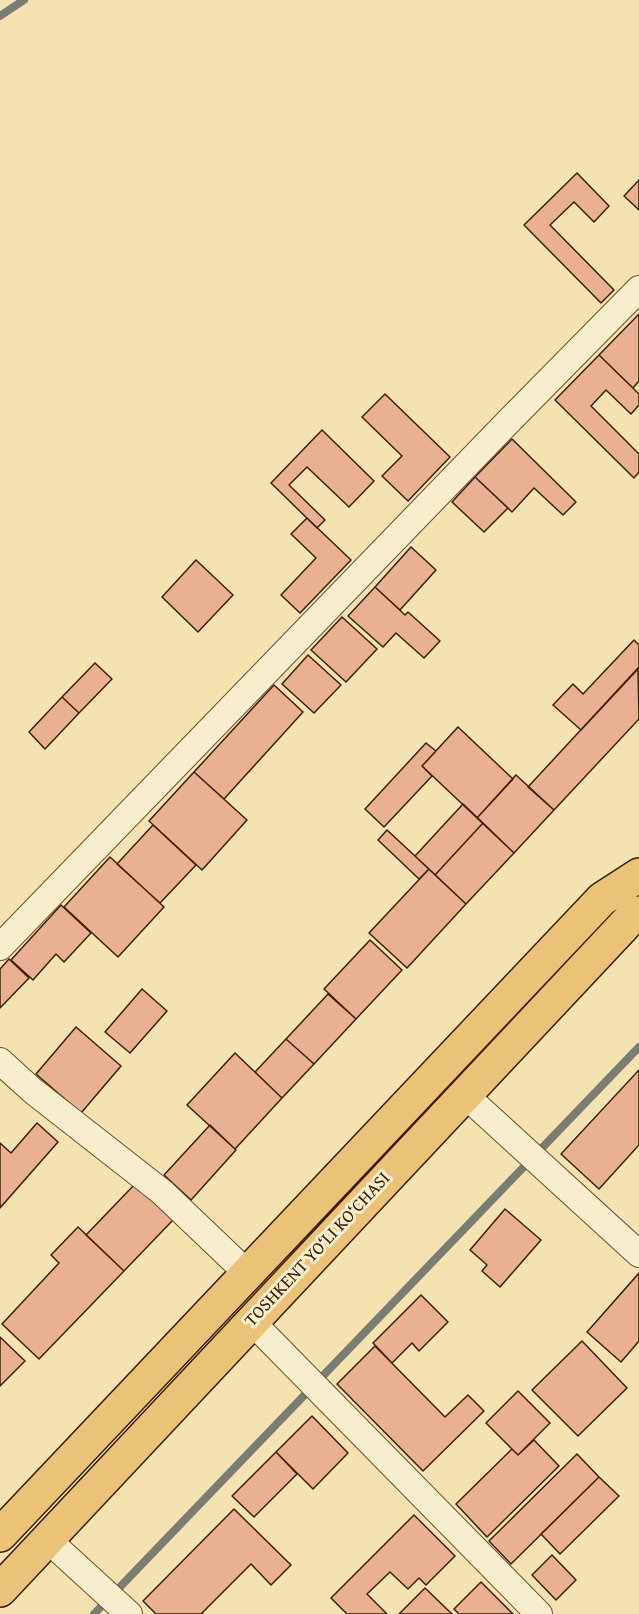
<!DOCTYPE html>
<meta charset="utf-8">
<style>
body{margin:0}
canvas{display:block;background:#f4e3b1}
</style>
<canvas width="639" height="1614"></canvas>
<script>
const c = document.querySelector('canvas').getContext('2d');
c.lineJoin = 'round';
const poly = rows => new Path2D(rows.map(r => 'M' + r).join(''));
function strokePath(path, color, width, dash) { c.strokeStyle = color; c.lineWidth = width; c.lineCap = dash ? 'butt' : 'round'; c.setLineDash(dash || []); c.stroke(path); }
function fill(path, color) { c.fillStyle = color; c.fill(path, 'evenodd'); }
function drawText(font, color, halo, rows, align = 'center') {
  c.font = font + ' "Gentium Book Plus",serif'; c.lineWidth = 6; c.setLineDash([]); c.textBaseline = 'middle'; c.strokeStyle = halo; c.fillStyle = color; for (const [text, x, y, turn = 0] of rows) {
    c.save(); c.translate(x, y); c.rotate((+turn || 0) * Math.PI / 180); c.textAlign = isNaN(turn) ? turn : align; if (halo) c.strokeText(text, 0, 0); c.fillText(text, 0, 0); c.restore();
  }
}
const stream = poly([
 [0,16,24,0],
 [94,1614,639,1047]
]);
const building = poly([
 [577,173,609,206,594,222,574,202,550,225,614,290,601,303,524,225,577,173],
 [639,180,639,210,624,196,639,180],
 [639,314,639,381,633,388,599,355,639,314],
 [599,355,639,394,639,405,631,414,606,390,591,406,639,454,639,472,634,478,555,400,599,355],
 [385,394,450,457,408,501,382,476,402,456,362,417,385,394],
 [322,430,374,481,349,507,307,467,289,485,325,520,317,528,271,483,322,430],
 [512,439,576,502,563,515,534,488,512,512,475,477,512,439],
 [475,477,508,508,484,532,452,502,475,477],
 [307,518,351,560,300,613,281,595,316,558,291,534,307,518],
 [411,547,436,570,400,610,375,587,411,547],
 [196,560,233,595,198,632,162,597,196,560],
 [375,587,405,615,408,612,440,641,424,658,396,633,383,647,348,616,375,587],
 [342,617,377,649,346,682,311,650,342,617],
 [634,640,639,645,639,668,581,730,553,705,573,684,583,694,634,640],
 [308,655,341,685,314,713,282,684,308,655],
 [95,663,112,679,79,713,62,697,95,663],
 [638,668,639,719,554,810,528,787,638,668],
 [274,685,303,712,224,799,194,772,274,685],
 [62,697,79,713,45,749,29,732,62,697],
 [458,727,513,779,477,818,422,766,458,727],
 [426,743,436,751,422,766,432,776,384,827,365,809,426,743],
 [194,772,247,820,202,870,149,821,194,772],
 [516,775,554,810,514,853,477,818,516,775],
 [463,804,483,823,435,875,415,856,463,804],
 [483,823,514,853,466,904,435,875,483,823],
 [153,825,196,865,160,903,117,864,153,825],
 [387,830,429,869,419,879,378,840,387,830],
 [110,857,164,907,118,957,64,907,110,857],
 [429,869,466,904,407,968,369,933,429,869],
 [61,905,91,933,64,962,56,954,33,980,11,960,61,905],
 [370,940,402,970,356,1019,324,989,370,940],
 [9,959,29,978,0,1008,0,969,9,959],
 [142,989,167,1011,130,1053,105,1032,142,989],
 [328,994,356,1019,314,1064,286,1039,328,994],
 [76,1027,121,1066,81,1113,36,1074,76,1027],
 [286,1039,314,1064,282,1098,255,1072,286,1039],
 [235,1053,282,1098,235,1149,187,1105,235,1053],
 [639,1070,639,1145,599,1189,561,1154,639,1070],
 [37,1123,58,1142,0,1208,0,1143,11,1153,37,1123],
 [210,1125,236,1150,191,1200,164,1175,210,1125],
 [135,1184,173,1220,124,1271,86,1235,135,1184],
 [505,1209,541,1240,500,1287,482,1271,487,1265,470,1250,505,1209],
 [78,1227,124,1271,39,1359,2,1324,59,1263,51,1255,78,1227],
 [639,1273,639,1341,621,1362,587,1332,639,1273],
 [421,1295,448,1322,419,1351,412,1343,392,1363,373,1343,421,1295],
 [0,1337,25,1361,0,1386,0,1337],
 [582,1341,627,1388,578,1436,532,1390,582,1341],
 [375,1346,445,1417,468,1395,484,1411,423,1471,337,1384,375,1346],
 [518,1391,550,1423,518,1455,486,1423,518,1391],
 [312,1416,348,1453,313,1489,276,1452,312,1416],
 [534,1440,559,1466,487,1537,456,1504,512,1449,518,1455,534,1440],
 [276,1452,297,1474,254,1517,232,1496,276,1452],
 [577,1454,599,1477,511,1564,489,1541,577,1454],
 [599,1477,619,1496,560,1554,541,1534,599,1477],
 [234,1509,291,1565,271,1585,251,1564,202,1613,203,1614,156,1614,143,1601,234,1509],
 [414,1515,455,1556,426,1585,419,1578,408,1589,390,1572,367,1594,387,1614,347,1614,331,1598,414,1515],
 [552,1555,576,1580,556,1600,532,1575,552,1555],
 [481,1582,513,1614,459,1614,454,1609,481,1582],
 [425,1588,452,1614,399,1614,425,1588]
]);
const minor = poly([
 [0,947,507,423,639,289],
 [0,1061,33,1091,162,1192,247,1273],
 [465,1095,639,1254],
 [251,1321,539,1614],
 [48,1540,129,1614]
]);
const trunk = poly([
 [0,1535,602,899,639,875],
 [0,1590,631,918,639,913]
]);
const streetNames = [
 ["TOSHKENT YO‘LI KO‘CHASI",318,1250,-47]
];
strokePath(stream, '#797d72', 8);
fill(building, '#e9b092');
strokePath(building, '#3c2008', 1.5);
strokePath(minor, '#6a5132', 28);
strokePath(trunk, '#3c2008', 36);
strokePath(minor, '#f8edcc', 26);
strokePath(trunk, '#eac278', 33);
drawText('18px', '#3c2008', '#f8edcc', streetNames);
</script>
